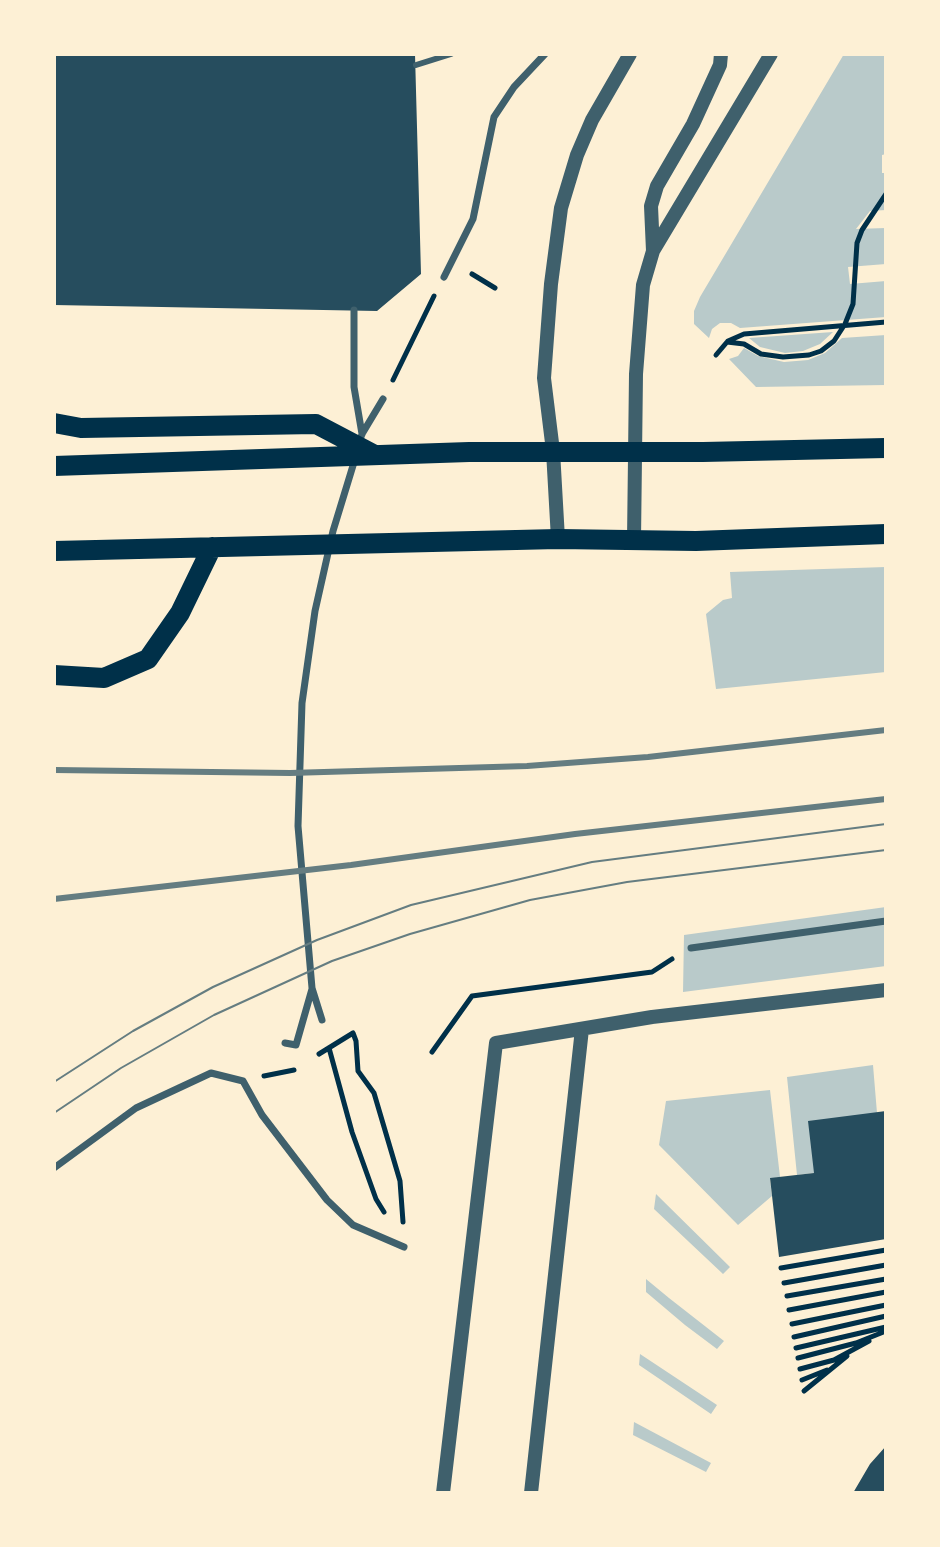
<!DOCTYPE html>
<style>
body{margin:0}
#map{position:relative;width:940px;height:1547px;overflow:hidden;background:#fdf0d5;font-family:Rubik,sans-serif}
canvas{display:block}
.frame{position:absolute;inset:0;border:56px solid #fdf0d5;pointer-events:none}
</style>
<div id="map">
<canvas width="940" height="1547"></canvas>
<div class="frame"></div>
</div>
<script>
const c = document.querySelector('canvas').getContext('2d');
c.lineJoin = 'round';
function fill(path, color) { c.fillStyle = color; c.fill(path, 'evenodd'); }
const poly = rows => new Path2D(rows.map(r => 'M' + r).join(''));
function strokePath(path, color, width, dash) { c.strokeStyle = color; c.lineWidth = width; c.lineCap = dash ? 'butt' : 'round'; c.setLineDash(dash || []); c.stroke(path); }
const green = poly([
 [844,54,886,54,886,154,882,155,882,173,886,173,886,210,870,211,856,229,886,228,886,264,848,267,850,284,886,281,886,317,740,328,731,323,720,323,712,329,709,338,694,324,694,311,700,297],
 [833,332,820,344,803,351,785,353,760,347,749,338],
 [886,335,886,385,756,387,729,359,738,356,744,348,758,356,784,362,808,360,825,353,842,338],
 [886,567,886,672,716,689,706,614,723,600,732,598,730,572],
 [886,907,886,966,683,992,684,935],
 [873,1065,877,1113,814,1173,797,1175,787,1077],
 [770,1090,780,1177,770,1179,772,1196,738,1225,659,1145,666,1101],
 [656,1194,730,1267,723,1274,654,1209],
 [646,1279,669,1298,724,1341,717,1349,685,1325,646,1292],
 [640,1354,717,1405,711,1414,639,1365],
 [634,1422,711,1463,706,1472,633,1435]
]);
const building = poly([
 [54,54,415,54,421,274,377,311,54,305],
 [886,1111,886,1239,779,1257,770,1178,814,1173,808,1121],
 [886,1446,886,1493,853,1493,870,1464]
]);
const path = poly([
 [472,274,495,288],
 [728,341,744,334,886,322],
 [716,355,727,342,744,344,761,354,783,357,809,355,821,351,834,341,845,324,853,304,857,243,862,230,886,194],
 [393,380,434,296],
 [329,1048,352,1132,376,1199,384,1212],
 [432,1052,472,996,652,972,672,959],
 [319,1054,353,1033,356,1041,358,1071,374,1093,400,1181,403,1222],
 [264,1076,294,1070],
 [781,1268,886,1250],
 [784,1283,886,1265],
 [787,1296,886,1279],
 [789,1310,886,1292],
 [792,1324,886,1305],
 [794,1337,886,1316],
 [796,1348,886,1327],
 [798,1358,856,1343,886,1331],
 [800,1369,834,1360,869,1341],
 [802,1380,827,1370],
 [804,1391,847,1356]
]);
const service = poly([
 [416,65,451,54]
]);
const pedestrian = poly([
 [444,277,473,219,494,117,514,87,545,54],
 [354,310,354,387,362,434],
 [359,443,362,434,383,399],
 [691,948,886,921],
 [322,1020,312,988,298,826,302,703,315,611,333,531,355,459],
 [285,1043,296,1045,312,989],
 [54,1168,136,1108,211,1073,243,1081,262,1115,327,1200,353,1225,404,1247]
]);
const tertiary = poly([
 [653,251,651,206,657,186,693,124,720,65,721,54],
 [558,539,553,451,544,378,551,284,561,208,577,155,592,120,630,54],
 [634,540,636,374,643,285,653,251,771,54],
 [443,1493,496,1043,652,1017,886,990],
 [531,1493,582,1029]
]);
const primary = poly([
 [54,423,81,428,316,424,375,455],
 [54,466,469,452,703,452,886,448],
 [54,551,558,539,696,541,886,534],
 [54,675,104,678,148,659,180,613,212,547]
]);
const tram = poly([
 [54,1082,133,1031,213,987,317,940,411,905,592,862,886,824],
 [54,1113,121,1068,214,1015,332,961,410,934,530,900,627,882,886,850]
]);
const rail = poly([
 [54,770,290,773,527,766,648,757,886,730],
 [54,899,351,865,575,834,886,799]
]);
fill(green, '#b9caca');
fill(building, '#264d5e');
strokePath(path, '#003049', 5);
strokePath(service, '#3f606c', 6);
strokePath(pedestrian, '#3f606c', 7);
strokePath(tertiary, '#3f606c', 14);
strokePath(primary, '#003049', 20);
strokePath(tram, '#657d81', 2);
strokePath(rail, '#657d81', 6);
</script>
